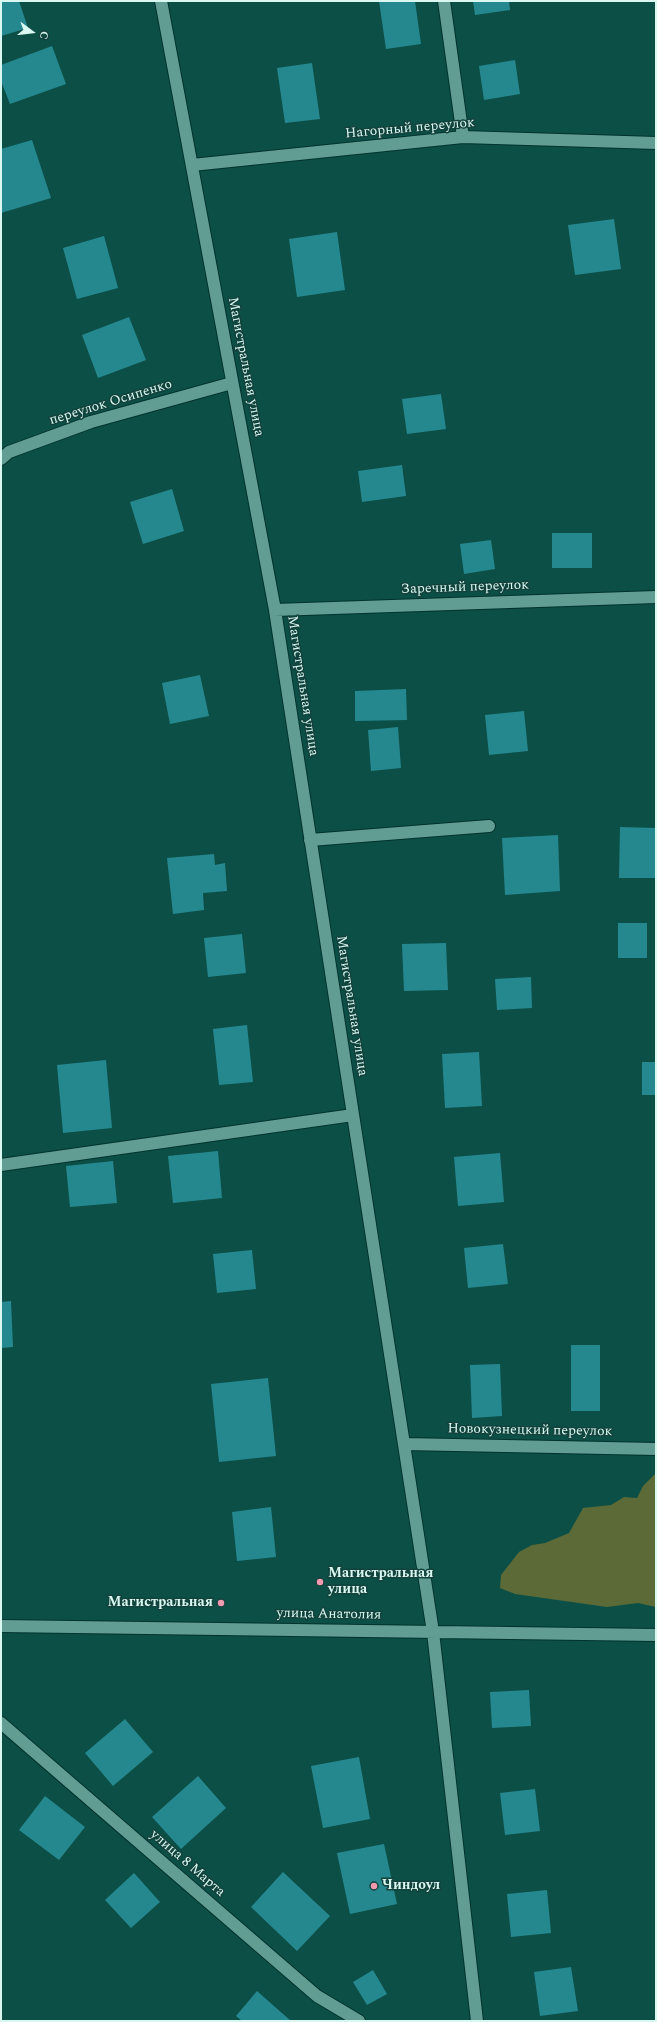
<!DOCTYPE html>
<meta charset="utf-8">
<style>
body{margin:0}
#map{position:relative;width:657px;height:2022px;overflow:hidden;background:#0c4f47;font-family:Spectral,serif}
canvas{display:block}
.frame{position:absolute;inset:0;border:2px solid #daf8f2;pointer-events:none}
.north{position:absolute;left:12px;top:12px;width:40px;height:40px;-webkit-text-stroke:3px #13423c;paint-order:stroke;rotate:105deg;font-size:11px;font-weight:700;line-height:16px;text-align:center;color:#daf8f2}
.north::after{content:'';display:block;margin:auto;width:14px;height:18px;background:#daf8f2;clip-path:polygon(50% 0,100% 100%,50% 72%,0 100%)}
</style>
<div id="map">
<canvas width="657" height="2022"></canvas>
<div class="frame"></div>
<div class="north">С</div>
</div>
<script>
const c = document.querySelector('canvas').getContext('2d');
c.lineJoin = 'round';
function fill(path, color) { c.fillStyle = color; c.fill(path, 'evenodd'); }
const poly = rows => new Path2D(rows.map(r => 'M' + r).join(''));
function strokePath(path, color, width, dash) { c.strokeStyle = color; c.lineWidth = width; c.lineCap = dash ? 'butt' : 'round'; c.setLineDash(dash || []); c.stroke(path); }
function drawText(font, color, halo, rows, align = 'center') {
  c.font = font + ' Spectral,serif'; c.lineWidth = 3; c.setLineDash([]); c.textBaseline = 'middle'; c.strokeStyle = halo; c.fillStyle = color; for (const [text, x, y, turn = 0] of rows) {
    c.save(); c.translate(x, y); c.rotate((+turn || 0) * Math.PI / 180); c.textAlign = isNaN(turn) ? turn : align; if (halo) c.strokeText(text, 0, 0); c.fillText(text, 0, 0); c.restore();
  }
}
const green = poly([
 [656,1473,656,1607,638,1603,607,1607,515,1594,500,1588,501,1575,519,1552,532,1545,545,1543,569,1533,583,1508,611,1505,624,1497,637,1498,643,1486]
]);
const building = poly([
 [1,1,19,1,28,28,1,36],
 [379,1,415,1,421,44,386,49],
 [473,1,509,1,510,10,475,15],
 [52,46,66,84,10,104,1,81,1,65],
 [515,60,520,94,484,100,479,66],
 [312,63,320,119,285,123,277,68],
 [32,140,51,198,1,213,1,149],
 [614,219,621,269,575,275,568,225],
 [337,232,345,290,297,297,289,239],
 [104,236,118,288,77,299,63,248],
 [129,317,146,360,98,378,82,335],
 [441,394,446,429,407,434,402,399],
 [402,465,406,496,362,502,358,471],
 [172,489,184,531,143,544,130,502],
 [552,533,592,533,592,568,552,568],
 [491,540,495,569,464,574,460,544],
 [200,675,209,716,170,724,162,683],
 [406,689,407,720,355,721,355,691],
 [524,711,528,751,489,755,485,715],
 [398,727,401,768,371,771,368,730],
 [620,827,656,828,656,878,619,878],
 [558,835,560,891,505,895,502,838],
 [214,854,215,865,225,863,227,891,203,893,204,910,173,914,167,858],
 [618,923,647,923,647,958,618,958],
 [242,934,246,973,208,977,204,938],
 [446,943,448,990,404,991,402,944],
 [531,977,532,1008,497,1010,495,979],
 [247,1025,253,1082,219,1085,213,1029],
 [479,1052,482,1106,445,1108,442,1054],
 [106,1060,112,1128,63,1133,57,1065],
 [642,1062,656,1062,656,1095,642,1095],
 [218,1151,222,1198,173,1203,168,1156],
 [500,1153,504,1202,458,1206,454,1157],
 [113,1161,117,1203,70,1207,66,1166],
 [503,1244,508,1284,468,1288,464,1248],
 [252,1250,256,1289,217,1293,213,1254],
 [11,1301,13,1347,1,1348,1,1302],
 [571,1345,600,1345,600,1411,571,1411],
 [500,1364,502,1416,472,1418,470,1365],
 [268,1378,276,1456,219,1462,211,1384],
 [271,1507,276,1557,237,1561,232,1512],
 [529,1690,531,1726,492,1728,490,1692],
 [125,1719,153,1752,113,1786,85,1753],
 [359,1757,370,1819,323,1828,311,1766],
 [198,1776,226,1808,181,1849,152,1817],
 [535,1789,540,1831,505,1835,500,1793],
 [45,1796,85,1827,59,1860,19,1830],
 [384,1844,397,1904,350,1914,337,1853],
 [283,1872,330,1916,297,1951,251,1907],
 [134,1873,160,1902,131,1928,105,1900],
 [547,1890,551,1933,511,1937,507,1894],
 [571,1967,578,2011,540,2016,534,1972],
 [373,1970,387,1994,367,2005,353,1982],
 [257,1991,291,2021,242,2021,236,2016]
]);
const minor = poly([
 [161,1,275,610,433,1632,477,2021],
 [444,1,463,137],
 [192,165,463,137,656,143],
 [1,459,9,452,91,422,232,383],
 [275,610,656,597],
 [310,840,489,826],
 [1,1165,353,1115],
 [404,1444,656,1449],
 [1,1626,656,1635],
 [1,1723,317,1996,359,2021]
]);
const markers = [
 [320,1582,4,"#f19ab1"],
 [221,1603,4,"#f19ab1"],
 [374,1886,4,"#f19ab1"]
];
const streetNames = [
 ["Нагорный переулок",410,129,-5],
 ["Магистральная улица",245,367,79],
 ["переулок Осипенко",111,403,-17],
 ["Заречный переулок",465,588,-2],
 ["Магистральная улица",302,686,81],
 ["Магистральная улица",351,1006,81],
 ["Новокузнецкий переулок",530,1431,1],
 ["улица Анатолия",329,1615,1],
 ["улица 8 Марта",187,1864,41]
];
const poiNames = [
 ["Магистральная",328,1574],
 ["улица",328,1590],
 ["Магистральная",213,1603,"right"],
 ["Чиндоул",382,1886]
];
fill(green, '#5b6a36');
fill(building, '#26888f');
strokePath(minor, '#00332d', 14);
strokePath(minor, '#619d93', 12);
for (const [x, y, r, color] of markers) { const dot = new Path2D(); dot.arc(x, y, r, 0, 2 * Math.PI); c.fillStyle = color; c.fill(dot); strokePath(dot, '#13423c', 1.5); }
drawText('14px', '#daf8f2', '#13423c', streetNames);
drawText('bold 14px', '#daf8f2', '#13423c', poiNames, 'left');
</script>
